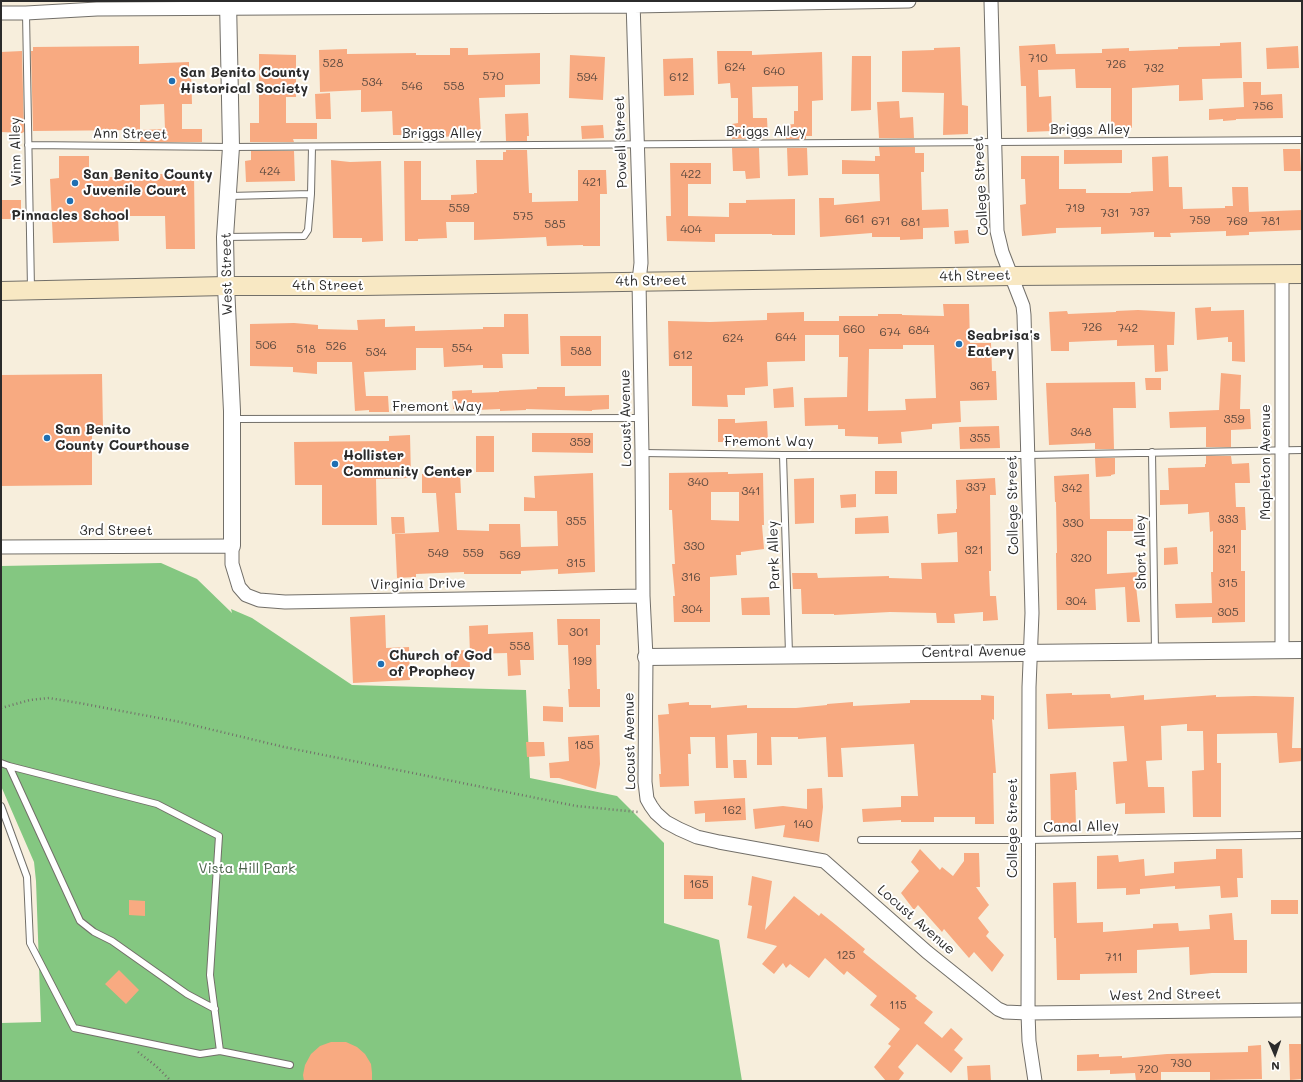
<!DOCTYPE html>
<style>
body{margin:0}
#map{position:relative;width:1303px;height:1082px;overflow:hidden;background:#f7eedc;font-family:Mali,sans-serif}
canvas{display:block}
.frame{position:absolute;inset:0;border:2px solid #2b2b2b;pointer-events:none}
.north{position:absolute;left:1255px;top:1034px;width:40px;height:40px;-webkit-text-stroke:3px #fff;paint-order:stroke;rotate:178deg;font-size:11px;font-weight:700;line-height:16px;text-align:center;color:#2b2b2b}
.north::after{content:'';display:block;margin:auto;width:14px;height:18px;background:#2b2b2b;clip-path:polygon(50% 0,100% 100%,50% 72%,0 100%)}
</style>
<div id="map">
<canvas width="1303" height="1082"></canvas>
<div class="frame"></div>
<div class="north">N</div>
</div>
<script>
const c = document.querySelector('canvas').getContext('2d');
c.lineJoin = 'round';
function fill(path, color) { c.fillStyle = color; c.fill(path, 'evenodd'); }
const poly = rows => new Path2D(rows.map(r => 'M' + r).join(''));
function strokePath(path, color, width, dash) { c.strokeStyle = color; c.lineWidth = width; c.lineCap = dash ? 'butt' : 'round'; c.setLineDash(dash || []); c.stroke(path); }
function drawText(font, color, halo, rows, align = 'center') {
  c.font = font + ' Mali,sans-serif'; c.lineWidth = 4; c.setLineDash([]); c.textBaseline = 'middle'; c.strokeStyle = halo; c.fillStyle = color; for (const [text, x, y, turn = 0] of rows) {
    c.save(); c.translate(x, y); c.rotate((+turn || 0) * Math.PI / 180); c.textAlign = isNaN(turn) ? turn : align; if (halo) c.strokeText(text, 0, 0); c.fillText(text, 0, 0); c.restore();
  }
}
const green = poly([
 [161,563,197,579,232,613,231,609,252,618,352,685,526,690,530,778,617,796,664,843,664,923,719,940,742,1081,1,1081,1,1023,41,1022,36,881,34,862,1,786,1,566]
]);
const building = poly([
 [1241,42,1242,78,1202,79,1203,100,1179,101,1179,85,1132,88,1132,128,1111,127,1111,88,1076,88,1075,69,1038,70,1039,97,1051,96,1052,131,1027,132,1026,86,1021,86,1019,46,1055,44,1056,54,1102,53,1102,49,1129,48,1129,51,1178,49,1178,47,1220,46,1220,43],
 [139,46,139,64,189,62,189,70,191,70,192,104,182,104,182,129,202,129,202,142,140,142,140,130,33,131,31,51,33,51,33,47],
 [164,104,165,129,140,130,140,105],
 [1298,46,1299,68,1267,69,1266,48],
 [960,47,962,105,968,106,968,134,943,135,944,93,902,92,902,51,934,50,934,48],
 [450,48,468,48,468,55,540,53,540,84,505,85,505,97,479,98,481,136,430,137,430,135,393,135,392,111,361,112,361,90,320,92,319,50,347,49,347,54,416,53,416,55,450,55],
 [22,51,24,132,22,133,1,132,1,52],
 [717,51,752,51,752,55,822,52,823,100,812,101,812,136,806,136,806,139,786,139,786,125,794,124,794,111,798,111,798,86,752,87,753,118,767,118,768,138,732,139,732,124,738,123,738,98,731,98,730,83,718,84],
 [259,54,296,55,296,97,286,97,286,123,317,123,317,139,293,139,294,142,250,142,250,123,259,123],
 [570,55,605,57,603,100,569,98],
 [852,56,871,56,871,110,851,111],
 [693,58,694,95,664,96,663,59],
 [1243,82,1261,82,1261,95,1282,94,1283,118,1236,119,1236,120,1223,121,1223,119,1209,120,1209,109,1244,107],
 [330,93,331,119,316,119,315,94],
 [899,101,900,118,913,117,914,138,879,138,877,102],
 [528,113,529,136,527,136,527,141,506,141,505,114],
 [603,125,604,138,582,139,581,126],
 [879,147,915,147,915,153,924,153,924,172,921,172,922,210,948,209,949,227,923,228,923,239,900,240,900,237,872,237,872,233,820,237,819,198,834,198,834,205,880,201,879,174,842,174,842,160,875,161,875,156,880,156],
 [732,148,759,148,760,178,746,179,745,171,733,171],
 [787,148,807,148,808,175,788,176],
 [1283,149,1300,149,1301,171,1284,171],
 [506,150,527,150,529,193,532,193,532,202,578,201,578,170,606,170,607,194,600,194,600,246,583,246,583,245,547,246,546,237,474,240,474,222,446,222,447,238,418,239,418,241,405,241,404,161,421,161,421,200,451,200,451,195,474,194,474,193,477,193,476,160,503,160,503,152,506,152],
 [1064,150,1122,150,1122,163,1064,164],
 [251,151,294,151,295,181,246,182,245,161,251,160],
 [59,156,89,156,89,178,136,176,136,174,194,174,195,249,166,249,165,216,118,216,119,241,53,243,50,179,59,178],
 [1021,156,1059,156,1059,189,1086,189,1086,193,1131,193,1131,192,1153,191,1152,157,1168,156,1169,187,1182,187,1183,209,1225,208,1225,206,1233,206,1232,187,1248,187,1249,212,1302,210,1302,230,1249,232,1249,235,1226,236,1226,231,1170,233,1171,237,1154,237,1154,232,1101,234,1101,227,1056,228,1056,233,1022,236,1020,205,1026,204,1025,179,1021,179],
 [331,160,350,162,381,161,383,241,362,242,362,238,333,238],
 [670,163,711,163,711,184,688,184,688,216,729,217,729,203,746,203,746,200,795,199,795,235,772,235,772,234,715,234,715,242,667,241,666,216,671,216],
 [1,200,21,200,21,219,1,219],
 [968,230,969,243,955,244,954,231],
 [943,304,969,304,970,343,991,343,992,371,996,371,997,400,960,401,961,422,932,424,932,429,901,432,902,443,878,444,878,437,845,436,845,429,838,429,838,425,805,426,804,398,847,397,848,357,839,357,839,335,805,335,805,361,767,362,768,386,745,388,745,395,727,395,728,407,692,406,692,366,669,366,668,321,710,322,767,320,767,313,804,312,804,321,839,321,839,316,878,316,878,314,902,314,902,315,944,316],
 [903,345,934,345,936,398,905,399,906,410,868,411,869,349,903,349],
 [1211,307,1211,311,1244,310,1245,362,1232,361,1232,342,1228,342,1228,337,1197,340,1195,308],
 [1138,310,1175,312,1174,345,1167,345,1168,371,1155,372,1154,345,1117,346,1117,340,1069,342,1069,351,1051,351,1049,312,1067,311,1068,314,1116,312,1116,311],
 [504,314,528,314,529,354,502,354,503,368,483,368,483,365,444,367,443,348,416,348,416,370,364,372,366,396,388,396,389,412,369,412,369,410,355,411,352,362,317,362,317,374,293,372,293,367,250,366,250,324,294,323,318,325,318,329,358,330,357,320,385,319,385,327,415,326,415,331,483,329,483,327,504,327],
 [560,336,601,336,601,366,561,366],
 [1221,373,1241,375,1240,409,1250,409,1251,429,1231,430,1231,447,1206,447,1206,427,1170,428,1169,412,1219,410],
 [102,374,103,429,92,429,92,485,1,486,1,375],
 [1145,378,1161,378,1161,390,1146,390],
 [1135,382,1136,408,1113,408,1114,449,1095,449,1095,443,1049,445,1046,383],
 [537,387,565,387,565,396,609,395,609,409,592,410,592,411,526,409,526,410,500,411,500,409,477,410,477,408,453,409,452,391,472,390,472,393,499,392,499,391,537,389],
 [793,387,794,407,774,408,773,389],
 [718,419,735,419,735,423,767,421,768,442,718,442],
 [999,426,1000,448,960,449,959,427],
 [532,433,593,433,593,453,532,452],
 [410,435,411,478,376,479,377,525,322,525,322,485,295,485,294,442,389,441,389,436],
 [476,436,494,436,494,472,476,472],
 [1206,456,1231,456,1232,464,1249,463,1250,483,1235,483,1236,507,1245,507,1246,530,1241,530,1241,571,1245,571,1245,622,1212,623,1212,617,1176,618,1175,604,1212,603,1211,572,1213,572,1213,531,1210,532,1209,512,1188,514,1188,504,1160,505,1160,490,1169,490,1168,468,1205,467,1205,464,1206,464],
 [1095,458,1115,458,1115,474,1111,475,1111,476,1096,477],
 [875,471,897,471,897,494,875,494],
 [728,472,728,474,763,473,764,525,762,525,764,549,741,552,741,555,736,555,737,575,710,577,710,622,674,622,673,596,675,596,672,564,675,564,672,510,669,510,669,473],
 [711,492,739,492,739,521,711,520],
 [593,473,595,572,558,574,558,569,521,571,521,574,464,574,464,572,416,574,416,577,397,578,395,534,439,532,436,493,422,493,422,474,460,474,461,493,455,493,457,530,489,531,489,524,520,524,521,547,558,546,557,511,524,511,524,497,535,498,534,476],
 [1089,474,1090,519,1133,519,1133,531,1107,531,1107,574,1138,572,1139,586,1136,586,1140,622,1127,622,1125,587,1095,589,1096,610,1057,610,1056,553,1057,553,1056,502,1055,502,1054,476],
 [814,478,814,523,795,524,794,479],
 [995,478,996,495,990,495,991,571,989,571,990,596,996,596,998,620,983,621,983,612,954,614,955,623,937,623,936,613,890,612,834,615,834,614,802,614,801,589,793,589,792,573,817,573,818,578,889,576,889,578,922,579,921,563,958,562,957,532,938,534,937,514,956,513,956,509,957,509,956,480],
 [856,494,856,507,841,508,840,495],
 [888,516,889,533,855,534,855,518],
 [391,517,404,517,405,533,392,534],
 [1177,547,1178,564,1164,565,1164,548],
 [769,597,770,615,742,615,741,598],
 [385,615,386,648,409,647,410,680,353,683,350,617],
 [557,619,600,619,600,645,596,645,597,689,600,689,600,707,569,707,568,689,570,689,568,645,558,645],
 [488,625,488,634,533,632,534,660,520,660,521,675,508,676,507,653,470,654,469,626],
 [469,650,470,667,451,667,451,651],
 [1072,693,1072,695,1110,694,1111,698,1144,695,1144,700,1216,695,1216,697,1254,696,1294,697,1292,748,1302,748,1302,761,1279,763,1277,733,1217,734,1217,763,1221,763,1221,817,1193,817,1192,771,1204,770,1203,731,1187,731,1187,724,1161,726,1162,760,1146,761,1148,787,1164,787,1165,813,1125,814,1125,803,1116,804,1113,762,1127,761,1124,726,1048,729,1046,694],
 [981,695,994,696,994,720,992,719,996,773,993,773,994,824,975,824,975,817,934,817,934,822,901,822,901,820,863,822,862,809,901,807,901,796,918,796,914,744,841,748,843,777,828,777,826,737,798,739,798,737,771,737,772,765,757,765,757,733,727,735,728,768,716,768,715,737,690,737,691,754,688,754,689,786,660,787,659,774,661,774,658,715,669,714,668,704,689,702,689,705,711,705,711,708,747,705,747,708,796,708,827,705,827,704,853,702,853,706,910,703,910,700,981,700],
 [543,706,563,707,563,722,543,721],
 [599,735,600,764,596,789,559,778,550,778,549,763,569,761,568,737],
 [526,742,544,742,545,756,527,757],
 [733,760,746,760,747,778,734,778],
 [1076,772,1077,790,1075,790,1076,826,1051,826,1050,774],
 [822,788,823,807,819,842,783,837,785,825,755,829,753,809,783,806,807,809,807,789],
 [745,798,746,820,705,822,705,813,695,814,694,801],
 [920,849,940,870,942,867,953,876,964,861,964,853,979,853,980,887,976,887,989,905,978,918,989,932,986,936,1004,955,992,972,974,952,969,958,944,929,942,932,918,905,914,910,901,893,919,871,911,862],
 [1216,849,1242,849,1243,878,1237,878,1238,897,1221,898,1220,886,1175,889,1175,886,1140,889,1140,894,1126,895,1126,888,1097,889,1097,856,1118,855,1119,862,1144,859,1145,876,1174,873,1174,862,1216,859],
 [684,875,713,876,713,899,684,899],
 [752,876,772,881,765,930,794,896,819,916,821,913,836,925,865,949,863,952,917,996,915,998,933,1012,924,1023,942,1038,951,1028,963,1039,954,1050,963,1058,951,1073,917,1044,898,1067,904,1073,898,1081,886,1081,874,1067,891,1046,888,1044,900,1029,870,1005,877,996,847,971,844,975,825,958,809,978,790,964,786,968,783,963,774,974,762,964,777,946,747,938,752,906,748,905],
 [1076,882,1077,923,1103,922,1103,932,1153,928,1153,924,1178,923,1179,931,1210,929,1209,915,1232,913,1234,940,1247,940,1247,973,1212,973,1190,975,1189,947,1137,950,1137,973,1080,974,1080,980,1057,980,1056,938,1054,938,1053,883],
 [129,900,145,901,145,916,129,915],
 [1271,900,1298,900,1298,914,1271,914],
 [119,970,139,990,126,1004,105,984],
 [331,1042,346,1042,357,1047,365,1054,371,1064,372,1073,372,1081,304,1081,303,1075,305,1065,311,1054,320,1046],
 [1289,1044,1302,1044,1302,1079,1290,1080],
 [1261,1045,1262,1079,1210,1080,1210,1072,1161,1072,1161,1081,1136,1081,1135,1073,1110,1074,1110,1070,1077,1071,1077,1055,1099,1054,1099,1057,1122,1056,1122,1058,1167,1054,1248,1052,1248,1046],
 [990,1065,991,1081,968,1081,967,1066]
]);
const path = poly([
 [1,708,30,700,49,698,79,703,180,722,284,747,576,806,638,812],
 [138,1052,156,1066,171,1081]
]);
const service = poly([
 [26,13,31,289],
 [28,145,231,147,1302,140],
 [229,196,311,194],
 [225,237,304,236,308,230,311,194,312,147],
 [233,419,642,418],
 [1152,452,1155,651],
 [642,453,783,455,1028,455,1302,450],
 [783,455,789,654],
 [1,763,9,766,80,921,94,932,112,941,187,994,215,1009],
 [1,806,27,877,30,943,74,1028,200,1054,220,1051,210,975,219,836,157,804,9,766],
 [861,840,1029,840,1302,835],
 [220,1051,290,1065]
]);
const minor = poly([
 [633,1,641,263,639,281,642,453,643,596,646,657,645,782,647,799,651,806,656,813,666,822,679,829,697,837,719,842,824,861,927,952,998,1009,1005,1012,1028,1013,1302,1010],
 [991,1,997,231,1002,252,1023,306,1024,315,1032,613,1029,687,1028,1013,1029,1041,1035,1081],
 [1,13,26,13,97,9,634,6,909,1],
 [1282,274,1282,650],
 [1,547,232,546,232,564,239,587,246,595,259,600,285,602,643,596]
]);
const tertiary = poly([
 [228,1,231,147,225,237,226,286,232,411,232,546],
 [646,657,1302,650]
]);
const secondary = poly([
 [1,291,226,286,362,286,1013,276,1302,274]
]);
const markers = [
 [172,81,4,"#1f6fb2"],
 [75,183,4,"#1f6fb2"],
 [70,201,4,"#1f6fb2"],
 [959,344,4,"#1f6fb2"],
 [47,438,4,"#1f6fb2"],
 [335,464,4,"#1f6fb2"],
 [381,664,4,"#1f6fb2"]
];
const numberNames = [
 ["710",1038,58],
 ["528",333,63],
 ["726",1116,64],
 ["624",735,67],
 ["732",1154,68],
 ["640",774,71],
 ["570",493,76],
 ["594",587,77],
 ["612",679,77],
 ["534",372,82],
 ["546",412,86],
 ["558",454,86],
 ["756",1263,106],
 ["424",270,171],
 ["422",691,174],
 ["421",592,182],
 ["559",459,208],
 ["719",1075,208],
 ["737",1140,212],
 ["731",1110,213],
 ["575",523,216],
 ["661",855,219],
 ["759",1200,220],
 ["671",881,221],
 ["769",1237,221],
 ["781",1271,221],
 ["681",911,222],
 ["585",555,224],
 ["404",691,229],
 ["726",1092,327],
 ["742",1128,328],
 ["660",854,329],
 ["684",919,330],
 ["674",890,332],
 ["644",786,337],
 ["624",733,338],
 ["506",266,345],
 ["526",336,346],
 ["554",462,348],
 ["518",306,349],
 ["588",581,351],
 ["534",376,352],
 ["612",683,355],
 ["367",980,386],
 ["359",1234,419],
 ["348",1081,432],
 ["355",980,438],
 ["359",580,442],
 ["340",698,482],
 ["337",976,487],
 ["342",1072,488],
 ["341",751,491],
 ["333",1228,519],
 ["355",576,521],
 ["330",1073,523],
 ["330",694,546],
 ["321",1227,549],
 ["321",974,550],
 ["549",438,553],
 ["559",473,553],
 ["569",510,555],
 ["320",1081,558],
 ["315",576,563],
 ["316",691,577],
 ["315",1228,583],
 ["304",1076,601],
 ["304",692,609],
 ["305",1228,612],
 ["301",579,632],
 ["558",520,646],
 ["199",582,661],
 ["185",584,745],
 ["162",732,810],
 ["140",803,824],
 ["165",699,884],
 ["125",846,955],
 ["711",1114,957],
 ["115",898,1005],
 ["730",1181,1063],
 ["720",1148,1069]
];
const poiNames = [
 ["San Benito County",180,73],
 ["Historical Society",180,89],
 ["San Benito County",83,175],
 ["Juvenile Court",83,191],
 ["Pinnacles School",70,216,"center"],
 ["Seabrisa's",967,336],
 ["Eatery",967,352],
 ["San Benito",55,430],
 ["County Courthouse",55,446],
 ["Hollister",343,456],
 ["Community Center",343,472],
 ["Church of God",389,656],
 ["of Prophecy",389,672]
];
const streetNames = [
 ["Briggs Alley",1090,130],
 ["Briggs Alley",766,132],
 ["Ann Street",130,134,1],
 ["Briggs Alley",442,134],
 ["Powell Street",621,142,-92],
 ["Winn Alley",16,152,-91],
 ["College Street",981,186,-93],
 ["West Street",227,274,-91],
 ["4th Street",975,276,-1],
 ["4th Street",651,281,-1],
 ["4th Street",328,286],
 ["Fremont Way",437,407],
 ["Locust Avenue",626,418,-91],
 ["Fremont Way",769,442],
 ["Mapleton Avenue",1266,462,-90],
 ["College Street",1013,505,-91],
 ["3rd Street",116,531],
 ["Short Alley",1141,552,-91],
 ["Park Alley",774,555,-92],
 ["Virginia Drive",418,584,-1],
 ["Central Avenue",974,652,-1],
 ["Locust Avenue",630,741,-91],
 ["Canal Alley",1081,827,-1],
 ["College Street",1013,828,-90],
 ["Locust Avenue",916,920,41],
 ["West 2nd Street",1165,995,-1]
];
const parkNames = [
 ["Vista Hill Park",247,869]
];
fill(green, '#84c781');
fill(building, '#f8aa81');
strokePath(service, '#726f69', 8);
strokePath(minor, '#726f69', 15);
strokePath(tertiary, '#726f69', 18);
strokePath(secondary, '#726f69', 20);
strokePath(path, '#726f69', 2.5, [1, 3]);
strokePath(service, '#fff', 6);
strokePath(minor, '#fff', 13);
strokePath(tertiary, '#fff', 16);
strokePath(secondary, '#f8e8c3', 18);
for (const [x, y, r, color] of markers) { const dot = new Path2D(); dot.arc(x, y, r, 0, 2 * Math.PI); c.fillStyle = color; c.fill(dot); strokePath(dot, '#fff', 1.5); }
drawText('12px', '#5e4b40', null, numberNames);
drawText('bold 14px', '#2b2b2b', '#fff', poiNames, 'left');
drawText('14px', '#2b2b2b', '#fff', streetNames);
drawText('14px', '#4a6249', '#fff', parkNames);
</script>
